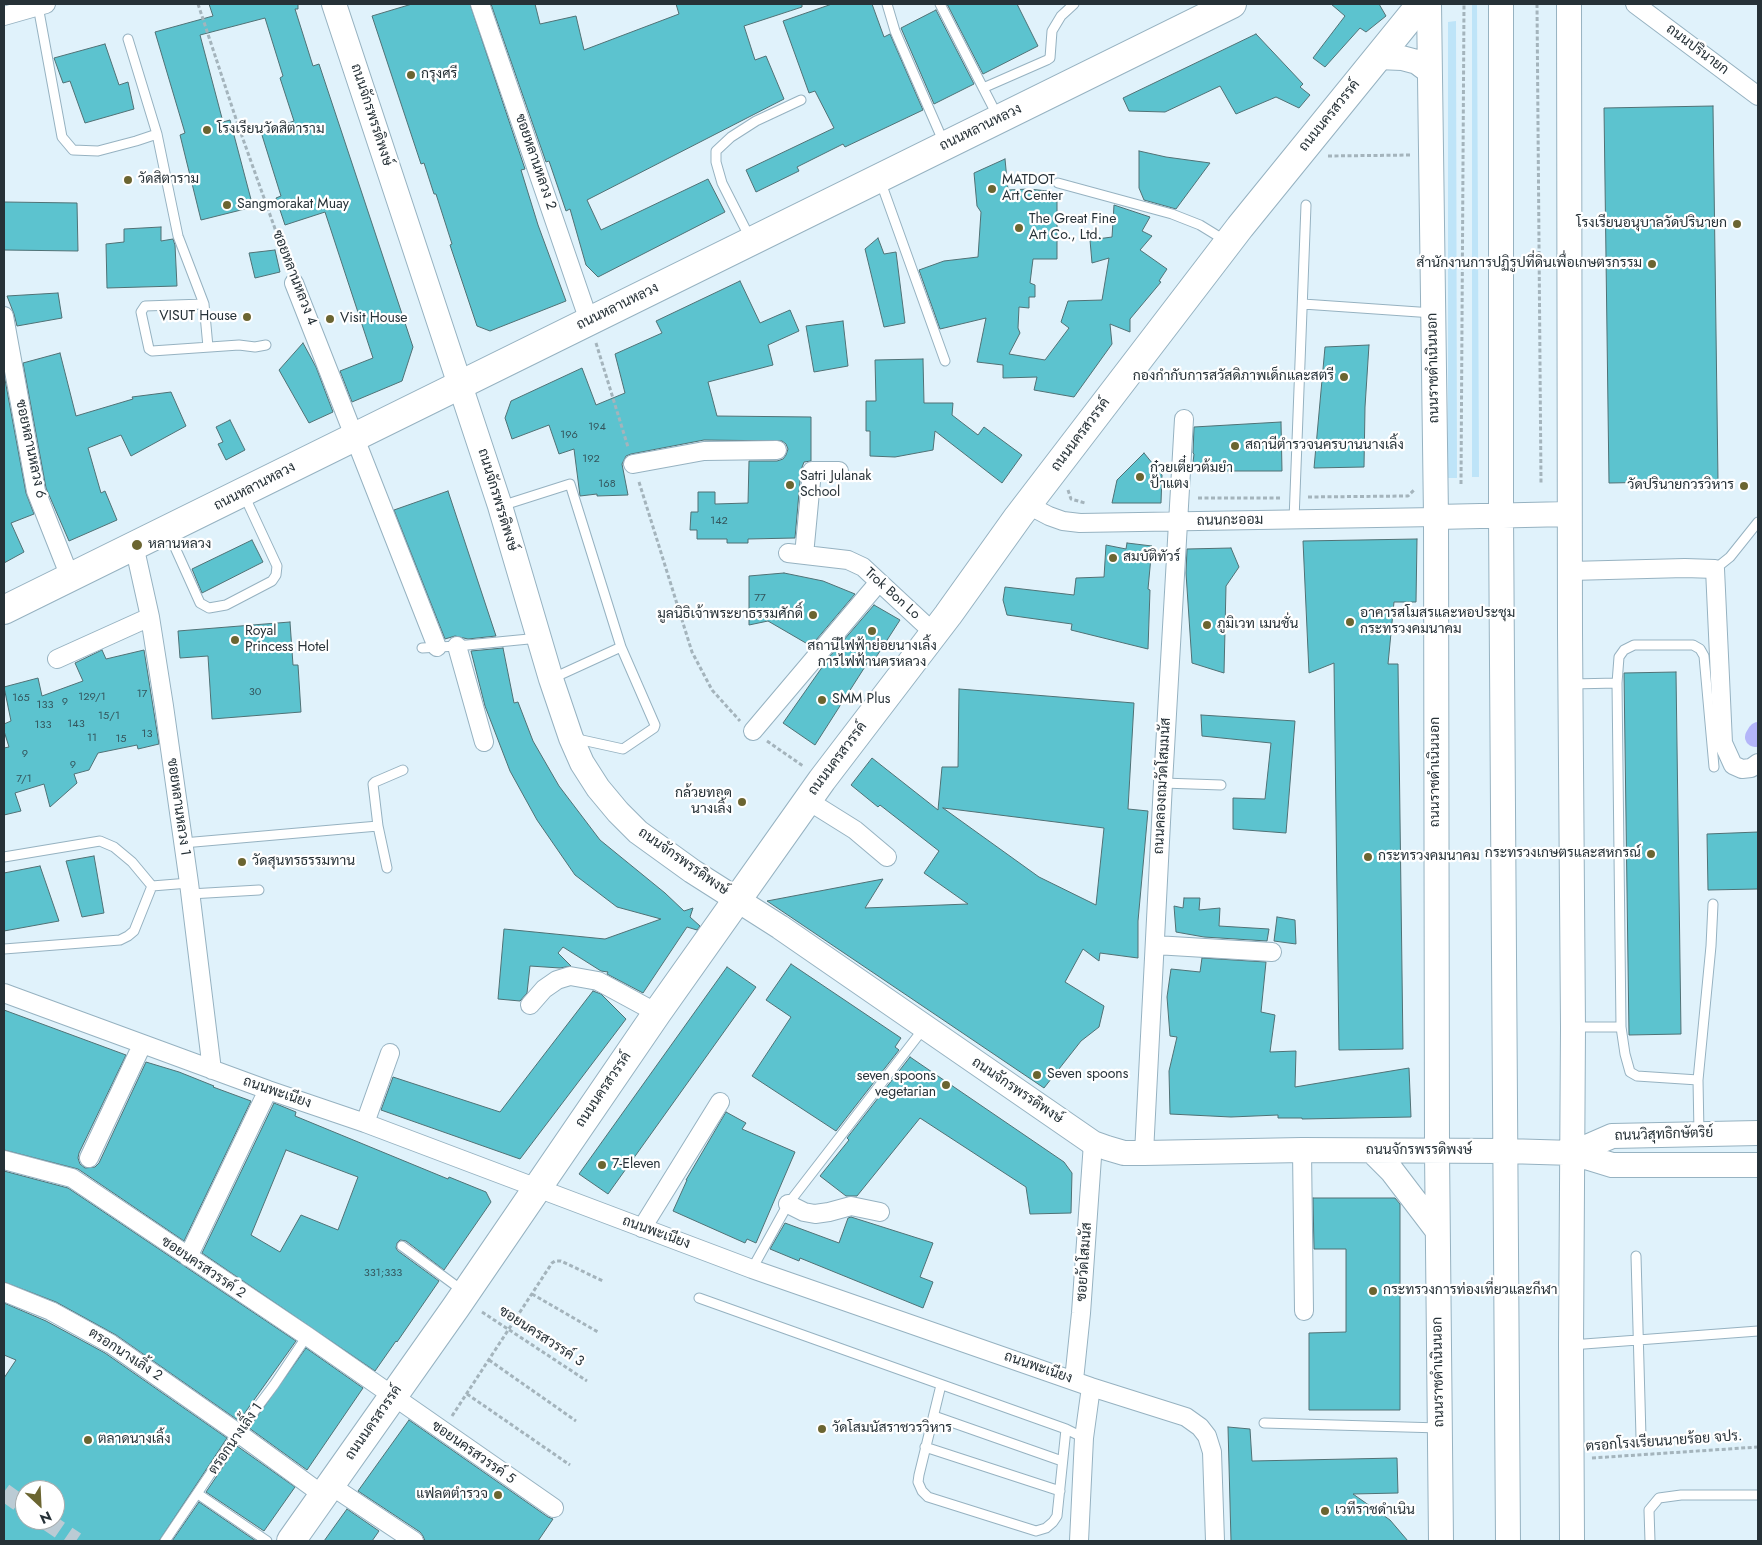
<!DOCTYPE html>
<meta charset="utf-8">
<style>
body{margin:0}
#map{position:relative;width:1762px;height:1545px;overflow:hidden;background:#e0f2fb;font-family:Jost,sans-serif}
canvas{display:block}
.frame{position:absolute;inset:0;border:5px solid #263137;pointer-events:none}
.north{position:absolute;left:15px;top:1480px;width:50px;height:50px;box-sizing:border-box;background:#fff;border:1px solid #a8adaf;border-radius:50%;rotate:155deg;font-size:14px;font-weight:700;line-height:20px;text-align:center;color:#263137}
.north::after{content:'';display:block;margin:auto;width:18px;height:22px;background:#6b6531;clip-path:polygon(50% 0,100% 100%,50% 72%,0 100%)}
</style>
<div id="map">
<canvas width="1762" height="1545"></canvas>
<div class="frame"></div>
<div class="north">N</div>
</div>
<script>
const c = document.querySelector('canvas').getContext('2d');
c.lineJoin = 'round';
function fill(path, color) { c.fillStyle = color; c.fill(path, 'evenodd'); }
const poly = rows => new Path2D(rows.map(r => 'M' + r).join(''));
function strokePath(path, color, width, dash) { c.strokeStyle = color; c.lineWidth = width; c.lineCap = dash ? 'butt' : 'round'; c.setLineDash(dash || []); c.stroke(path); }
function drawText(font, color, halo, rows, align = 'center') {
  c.font = font + ' Jost,Sarabun,sans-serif'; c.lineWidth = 4.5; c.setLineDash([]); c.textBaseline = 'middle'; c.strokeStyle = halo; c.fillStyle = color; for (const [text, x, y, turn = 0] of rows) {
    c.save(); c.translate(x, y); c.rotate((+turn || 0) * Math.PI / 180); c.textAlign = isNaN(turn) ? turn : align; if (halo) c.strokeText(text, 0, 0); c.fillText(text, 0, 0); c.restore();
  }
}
const green = poly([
 [1472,4,1477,4,1479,477,1472,477],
 [1456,21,1457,478,1448,478,1448,22]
]);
const canal = poly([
 [1755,737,1758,732]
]);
const building = poly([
 [209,4,298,4,298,9,295,9,313,66,319,64,413,347,402,381,352,402,340,371,373,358,325,212,285,225,276,198,281,196,261,132,294,121,280,78,283,76,265,18,200,35,223,122,230,120,253,207,201,220,180,135,185,133,155,32,213,16,209,4],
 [412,4,470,4,525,169,521,170,538,225,566,301,490,331,477,326,450,245,452,244,436,194,434,194,424,163,421,164,372,16,412,4],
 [491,4,535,4,540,24,576,16,584,50,679,14,676,4,802,4,802,7,744,26,755,60,766,56,784,99,587,200,601,230,708,179,725,212,598,277,586,265,570,209,566,211,549,161,546,162,491,4],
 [832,4,872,4,884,37,890,34,923,110,845,147,843,144,797,167,799,171,756,192,746,170,834,128,815,91,809,93,783,21,832,4],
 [947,4,1017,4,1038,46,983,74,947,4],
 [1331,4,1379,4,1386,16,1366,32,1360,28,1325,67,1313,58,1345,16,1331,4],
 [936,10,974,84,934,104,901,28,936,10],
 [1256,34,1303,84,1300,87,1310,95,1299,108,1276,97,1236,114,1220,86,1165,112,1129,111,1123,98,1256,34],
 [105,44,119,85,128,82,134,109,85,123,70,81,63,83,54,58,105,44],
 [1713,106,1718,481,1609,483,1604,108,1713,106],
 [1139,151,1166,157,1210,163,1176,209,1144,200,1139,188,1139,151],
 [1005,159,1008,190,1029,189,1057,192,1057,259,1033,259,1030,283,1035,285,1035,297,1029,297,1029,308,1019,307,1018,328,1020,333,1009,354,1045,360,1069,328,1061,322,1068,301,1102,300,1109,258,1092,263,1090,240,1112,237,1114,205,1150,217,1142,231,1152,236,1140,250,1167,269,1159,281,1161,282,1130,319,1130,332,1110,324,1112,344,1074,397,1034,390,1037,377,1003,378,1003,365,977,362,986,318,940,329,919,270,944,261,978,257,981,212,977,206,974,173,1005,159],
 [4,202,77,203,78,251,4,250,4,202],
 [161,227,161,241,173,239,175,245,177,286,107,288,106,244,124,242,124,229,161,227],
 [878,238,884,254,896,252,905,323,884,327,865,249,878,238],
 [275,250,280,272,255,278,249,253,275,250],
 [740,281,760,323,790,310,799,331,768,345,773,365,708,382,717,416,811,417,811,461,804,462,801,470,795,538,748,539,748,543,727,543,727,539,697,539,697,530,690,530,691,512,698,512,698,492,715,492,715,504,748,503,749,461,777,461,783,459,786,455,788,449,786,444,782,441,704,440,631,454,626,456,622,464,628,495,597,496,597,494,580,496,574,449,559,454,549,425,512,439,505,418,511,401,582,368,596,405,625,393,615,354,662,333,656,321,740,281],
 [58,293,62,318,17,326,14,314,7,296,58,293],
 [843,321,848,366,814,372,806,326,843,321],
 [303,343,316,367,333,412,309,423,279,370,303,343],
 [1369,345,1365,407,1364,467,1314,468,1325,347,1369,345],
 [60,353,76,416,133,399,132,397,171,392,186,426,131,456,121,435,88,448,101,493,105,491,117,520,69,541,46,488,23,363,60,353],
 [923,359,924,403,953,403,952,415,978,435,984,427,1022,455,1002,483,935,431,933,450,895,457,870,456,870,431,866,431,866,401,876,401,875,360,923,359],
 [4,374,26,493,34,514,11,523,24,552,4,563,4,374],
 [230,420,245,450,226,460,218,444,223,442,216,427,230,420],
 [1281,422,1282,471,1192,471,1194,454,1193,453,1194,427,1281,422],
 [1144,453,1162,475,1161,503,1112,503,1117,480,1144,453],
 [448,491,496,636,468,639,455,636,445,639,394,510,448,491],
 [1417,539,1416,602,1394,602,1388,664,1398,664,1403,1049,1339,1050,1334,663,1309,673,1303,541,1417,539],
 [252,540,263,562,202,593,192,569,252,540],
 [1127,543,1152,546,1148,589,1150,590,1148,649,1071,630,1072,624,1007,615,1003,600,1005,587,1074,595,1076,578,1104,577,1106,545,1126,549,1127,543],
 [1231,548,1239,567,1226,586,1224,673,1192,663,1186,573,1187,549,1231,548],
 [784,573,823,581,855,594,811,646,768,621,749,625,749,576,784,573],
 [874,605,900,620,871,665,868,662,815,745,783,723,830,656,874,605],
 [290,622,293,665,298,665,301,712,212,719,208,656,180,658,178,631,290,622],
 [503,648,514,703,518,702,533,741,559,786,600,840,665,893,684,911,693,908,690,917,700,926,697,930,687,927,643,993,607,974,608,972,601,971,563,947,558,953,571,966,560,968,530,966,527,993,520,1001,498,999,504,929,605,939,661,919,617,907,575,875,537,820,510,771,485,706,471,651,503,648],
 [102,650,106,659,144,650,159,744,138,749,137,745,98,753,89,770,74,774,77,783,50,807,44,784,15,793,21,811,4,815,4,748,9,747,4,731,4,724,11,721,4,687,38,678,42,696,83,681,75,663,102,650],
 [1676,672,1681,1034,1629,1035,1624,673,1676,672],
 [959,689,1134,703,1128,809,1148,811,1138,921,1138,958,1100,953,1099,961,1083,949,1065,982,1104,1006,1099,1027,1081,1041,1044,1088,767,901,883,879,865,908,968,904,924,873,939,851,880,805,878,807,851,785,872,758,938,810,942,767,958,767,959,689],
 [943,808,1104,828,1096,905,1039,877,943,808],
 [1201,715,1295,721,1286,833,1233,829,1233,798,1265,799,1271,743,1202,736,1201,715],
 [1758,832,1758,889,1708,890,1707,834,1758,832],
 [94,856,104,913,82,917,66,861,94,856],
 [40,866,59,921,4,931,4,873,40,866],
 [1184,898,1200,898,1199,910,1220,908,1219,926,1269,929,1267,941,1204,937,1176,932,1174,906,1183,908,1184,898],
 [1277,917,1295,920,1296,944,1274,941,1277,917],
 [1202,958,1266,962,1261,1012,1275,1015,1270,1052,1296,1051,1295,1087,1409,1068,1411,1117,1302,1119,1302,1118,1278,1118,1278,1115,1231,1117,1170,1114,1169,1071,1177,1037,1170,1036,1167,997,1171,969,1200,972,1202,958],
 [791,964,901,1038,895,1047,899,1050,836,1131,752,1076,791,1017,766,1000,791,964],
 [727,967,756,987,608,1194,579,1174,727,967],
 [593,991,601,994,626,1019,520,1159,381,1110,393,1077,500,1112,593,991],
 [4,1010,126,1055,79,1153,78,1158,80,1164,85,1168,95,1167,99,1163,146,1062,179,1072,214,1086,213,1087,251,1101,184,1241,78,1169,4,1150,4,1010],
 [910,1057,1064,1162,1072,1173,1071,1213,1030,1214,1026,1187,920,1118,857,1196,846,1196,820,1176,849,1140,847,1138,910,1057],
 [274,1103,296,1112,295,1116,448,1179,449,1177,486,1192,491,1202,444,1270,406,1241,400,1240,397,1243,396,1248,398,1251,439,1281,397,1342,396,1341,375,1371,202,1253,274,1103],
 [286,1150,358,1177,338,1230,301,1215,280,1252,251,1235,286,1150],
 [726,1112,746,1123,742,1129,795,1152,756,1243,747,1239,745,1243,673,1211,687,1180,686,1180,726,1112],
 [4,1171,68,1188,296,1341,239,1421,116,1335,56,1302,4,1282,4,1171],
 [1313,1198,1395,1198,1400,1204,1400,1410,1309,1410,1309,1333,1346,1332,1346,1249,1314,1249,1313,1198],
 [851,1217,933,1243,920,1277,933,1282,923,1308,800,1258,799,1261,770,1249,785,1223,839,1243,848,1218,851,1217],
 [4,1303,46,1321,105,1353,227,1438,159,1541,4,1541,4,1378,16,1360,4,1355,4,1303],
 [25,1490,55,1490,55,1520,25,1520,25,1490],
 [306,1348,363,1388,307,1470,249,1428,306,1348],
 [409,1420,548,1517,553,1519,538,1541,425,1541,423,1536,420,1532,358,1491,409,1420],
 [1228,1427,1250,1429,1252,1461,1397,1458,1398,1493,1353,1494,1390,1520,1408,1541,1231,1541,1228,1427],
 [237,1446,295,1487,264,1531,206,1492,237,1446],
 [199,1502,256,1541,172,1541,199,1502],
 [347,1509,379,1531,372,1541,324,1541,347,1509]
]);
const minorTunnel = poly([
 [4,1492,25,1507],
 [45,1520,76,1541]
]);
const path = poly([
 [198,4,238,125,289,268],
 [1537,4,1541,484],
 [1328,156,1412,155],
 [596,343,628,447],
 [639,482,692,652,712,690,740,721],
 [1461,484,1464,4],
 [1068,490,1071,499,1085,503],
 [1308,497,1408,496,1414,490],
 [1198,498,1282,498],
 [767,741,803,766],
 [532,1294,598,1332],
 [482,1312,587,1381],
 [489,1360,576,1421],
 [467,1394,570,1465],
 [452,1416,552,1263,555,1261,561,1261,603,1281],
 [1592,1458,1758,1447]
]);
const service = poly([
 [887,4,895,31,944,143],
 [940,4,998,117],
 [38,6,62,137,73,150,98,151,136,141,157,134],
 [128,39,157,134,178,236,204,304,208,347],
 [983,88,1047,60,1050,58,1052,31,1061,16,1074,4],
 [880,180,945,361],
 [1058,183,1172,214,1200,225,1226,241],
 [750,238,722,183,716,162,716,151,731,137,756,121,801,100],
 [204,304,145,306,141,312,149,349,152,351,239,345,255,347,266,345],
 [1303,304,1433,313],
 [501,506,570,484,621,647,655,725,654,728,623,749,573,738],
 [1294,520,1306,205],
 [168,532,200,603,209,608,226,605,272,581,276,575,277,566,244,495],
 [1715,569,1730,557,1758,522],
 [422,648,457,646,539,638],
 [551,679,621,647],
 [1572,684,1617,683],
 [1163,783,1221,785],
 [378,826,387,868],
 [183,843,378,826,373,784,375,782,403,770],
 [4,857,100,841,114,847,132,862,152,886],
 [190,894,259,890],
 [4,949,120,940,128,936,134,931,152,886,189,883],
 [1574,1027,1621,1027],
 [1698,1080,1711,946,1713,904],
 [1699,1133,1698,1080,1637,1076,1630,1072,1625,1054,1621,1027,1617,683,1619,657,1624,650,1634,645,1693,645,1700,649,1704,656,1714,767],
 [402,1246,463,1291],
 [1636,1256,1641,1437],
 [752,1269,788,1204,924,1028],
 [699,1298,1066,1429,1084,1438],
 [1571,1345,1758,1331],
 [941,1385,919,1475,918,1482,922,1491,928,1497,1036,1531,1046,1528,1053,1522,1057,1516,1066,1429],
 [934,1416,1062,1461],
 [1264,1423,1440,1428],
 [925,1447,1060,1491],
 [198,1494,267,1541],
 [165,1541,238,1433,274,1385,307,1336],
 [1650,1541,1649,1510,1659,1498,1681,1495,1758,1495]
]);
const minor = poly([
 [480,4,589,321],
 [1635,4,1758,96],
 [4,16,46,4],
 [294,283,437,647],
 [4,316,36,491,70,577],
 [633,464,704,451,777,450],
 [1028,505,1049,516,1063,521,1080,523,1436,517],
 [134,545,150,617,164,706,189,883,212,1070],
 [788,553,848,560,863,567,934,633],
 [804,555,812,471,839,471],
 [1570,571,1685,568,1715,569,1723,743,1733,765,1742,769,1751,768,1758,763],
 [457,646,484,742],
 [57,659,150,617],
 [753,731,879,582],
 [807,800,855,830,887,857],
 [1155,945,1272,952],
 [4,993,268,1090,365,1123,752,1269,1091,1387,1186,1417,1200,1427,1207,1436,1212,1452,1215,1541],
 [530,1005,544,989,557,980,570,976,598,981,657,1013],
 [365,1123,390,1053],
 [1302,1150,1304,1311],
 [1144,1153,1163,783,1184,419],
 [89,1158,142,1045],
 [4,1160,72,1178,307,1336,554,1508],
 [788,1204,804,1212,815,1214,829,1212,851,1206,880,1212],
 [642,1228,720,1102],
 [188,1257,268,1090],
 [4,1292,51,1311,111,1344,238,1433,323,1495],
 [1074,1380,1081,1313,1093,1143],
 [330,1485,414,1541],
 [1079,1541,1084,1438,1091,1387]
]);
const secondary = poly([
 [334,4,500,506,551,679,571,738,582,763,598,788,618,812,638,832,692,871,780,927,1093,1143,1107,1148,1124,1153,1144,1153,1302,1150,1506,1151,1573,1153,1612,1165,1758,1165],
 [1429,4,1436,517,1437,1151,1441,1541],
 [1501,4,1501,516,1508,1541],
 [1569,4,1570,632,1573,1028,1571,1345,1572,1541],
 [1378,57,1402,58,1417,62,1429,71],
 [1436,517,1569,514],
 [1372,1151,1392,1171,1437,1230],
 [1573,1153,1612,1136,1758,1133]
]);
const primary = poly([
 [4,610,1232,4],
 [291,1541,456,1307,657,1013,822,780,948,615,1018,517,1240,227,1421,4]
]);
const markers = [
 [411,75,5,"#6b6531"],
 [207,130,5,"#6b6531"],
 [128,180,5,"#6b6531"],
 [992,189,5,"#6b6531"],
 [227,205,5,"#6b6531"],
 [1737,224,5,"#6b6531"],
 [1019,228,5,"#6b6531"],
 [1652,264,5,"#6b6531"],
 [247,317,5,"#6b6531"],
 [330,319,5,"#6b6531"],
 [1344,377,5,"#6b6531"],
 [1235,446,5,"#6b6531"],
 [1140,477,5,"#6b6531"],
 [790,485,5,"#6b6531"],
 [1744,486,5,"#6b6531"],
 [137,545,6,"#6b6531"],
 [1113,558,5,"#6b6531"],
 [813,615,5,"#6b6531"],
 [1350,622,5,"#6b6531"],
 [1207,625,5,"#6b6531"],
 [872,631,5,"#6b6531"],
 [235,640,5,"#6b6531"],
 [822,700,5,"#6b6531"],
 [742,802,5,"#6b6531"],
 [1651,854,5,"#6b6531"],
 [1368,857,5,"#6b6531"],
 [242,862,5,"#6b6531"],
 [1037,1075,5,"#6b6531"],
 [946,1085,5,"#6b6531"],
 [602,1165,5,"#6b6531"],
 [1373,1291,5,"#6b6531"],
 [822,1429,5,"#6b6531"],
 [88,1440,5,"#6b6531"],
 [498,1495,5,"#6b6531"],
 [1325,1511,5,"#6b6531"]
];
const numberNames = [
 ["194",597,427],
 ["196",569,435],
 ["192",591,459],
 ["168",607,484],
 ["142",719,521],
 ["77",760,598],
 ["30",255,692],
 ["17",142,694],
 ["129/1",92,697],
 ["165",21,698],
 ["9",65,702],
 ["133",45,705],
 ["15/1",109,716],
 ["143",76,724],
 ["133",43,725],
 ["13",147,734],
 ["11",92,738],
 ["15",121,739],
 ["9",25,754],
 ["9",73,765],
 ["7/1",24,779],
 ["331;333",383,1273]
];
const streetNames = [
 ["ถนนปรินายก",1697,50,37],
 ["ถนนจักรพรรดิพงษ์",371,115,72],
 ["ถนนนครสวรรค์",1330,116,-51],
 ["ถนนหลานหลวง",981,128,-26],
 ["ซอยหลานหลวง 2",535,162,71],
 ["ซอยหลานหลวง 4",294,278,69],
 ["ถนนหลานหลวง",618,307,-26],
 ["ถนนราชดำเนินนอก",1434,368,-91],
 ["ถนนนครสวรรค์",1081,435,-53],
 ["ซอยหลานหลวง 6",30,449,78],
 ["ถนนหลานหลวง",255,487,-27],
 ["ถนนจักรพรรดิพงษ์",497,500,73],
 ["ถนนกะออม",1230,521,-1],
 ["Trok Bon Lo",892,594,42],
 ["ถนนนครสวรรค์",838,759,-53],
 ["ถนนราชดำเนินนอก",1436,772,-90],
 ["ถนนคลองถมวัดโสมมนัส",1163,786,-87],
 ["ซอยหลานหลวง 1",178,807,82],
 ["ถนนจักรพรรดิพงษ์",683,862,35],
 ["ถนนนครสวรรค์",604,1090,-56],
 ["ถนนจักรพรรดิพงษ์",1017,1091,34],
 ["ถนนพะเนียง",277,1093,19],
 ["ถนนวิสุทธิกษัตริย์",1664,1135,-2],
 ["ถนนจักรพรรดิพงษ์",1419,1151],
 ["ถนนพะเนียง",656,1233,20],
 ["ซอยวัดโสมนัส",1085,1262,-86],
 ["ซอยนครสวรรค์ 2",203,1268,34],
 ["ซอยนครสวรรค์ 3",541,1337,33],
 ["ตรอกนางเลิ้ง 2",125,1355,33],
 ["ถนนพะเนียง",1038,1368,19],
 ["ถนนราชดำเนินนอก",1439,1372,-91],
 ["ถนนนครสวรรค์",374,1423,-55],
 ["ตรอกนางเลิ้ง 1",236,1439,-55],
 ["ตรอกโรงเรียนนายร้อย จปร.",1664,1442,-4],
 ["ซอยนครสวรรค์ 5",473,1453,35]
];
const poiNames = [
 ["กรุงศรี",421,75],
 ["โรงเรียนวัดสิตาราม",217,130],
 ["วัดสิตาราม",138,180],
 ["MATDOT",1002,181],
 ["Art Center",1002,197],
 ["Sangmorakat Muay",237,205],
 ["The Great Fine",1029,220],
 ["Art Co., Ltd.",1029,236],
 ["โรงเรียนอนุบาลวัดปรินายก",1727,224,"right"],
 ["สำนักงานการปฏิรูปที่ดินเพื่อเกษตรกรรม",1642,264,"right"],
 ["VISUT House",237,317,"right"],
 ["Visit House",340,319],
 ["กองกำกับการสวัสดิภาพเด็กและสตรี",1334,377,"right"],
 ["สถานีตำรวจนครบานนางเลิ้ง",1245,446],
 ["ก๋วยเตี๋ยวต้มยำ",1150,469],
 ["ป้าแตง",1150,485],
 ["Satri Julanak",800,477],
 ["School",800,493],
 ["วัดปรินายกวรวิหาร",1734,486,"right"],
 ["หลานหลวง",148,545],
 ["สมบัติทัวร์",1123,558],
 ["อาคารสโมสรและหอประชุม",1360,614],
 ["กระทรวงคมนาคม",1360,630],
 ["มูลนิธิเจ้าพระยาธรรมศักดิ์",803,615,"right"],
 ["ภูมิเวท เมนชั่น",1217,625],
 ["Royal",245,632],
 ["Princess Hotel",245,648],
 ["สถานีไฟฟ้าย่อยนางเลิ้ง",872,647,"center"],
 ["การไฟฟ้านครหลวง",872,663,"center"],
 ["SMM Plus",832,700],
 ["กล้วยทอด",732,794,"right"],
 ["นางเลิ้ง",732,810,"right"],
 ["กระทรวงเกษตรและสหกรณ์",1641,854,"right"],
 ["กระทรวงคมนาคม",1378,857],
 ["วัดสุนทรธรรมทาน",252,862],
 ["Seven spoons",1047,1075],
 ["seven spoons",936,1077,"right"],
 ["vegetarian",936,1093,"right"],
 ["7-Eleven",612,1165],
 ["กระทรวงการท่องเที่ยวและกีฬา",1383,1291],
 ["วัดโสมนัสราชวรวิหาร",832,1429],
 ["ตลาดนางเลิ้ง",98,1440],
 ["แฟลตตำรวจ",488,1495,"right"],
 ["เวทีราชดำเนิน",1335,1511]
];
fill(green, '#bee4f8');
strokePath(canal, '#b3b5f9', 20);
fill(building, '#5cc3cf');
strokePath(building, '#507175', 1);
strokePath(minorTunnel, '#bbcbd4', 18, [18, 9]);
strokePath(service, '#96b2c1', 11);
strokePath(minor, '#96b2c1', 20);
strokePath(secondary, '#96b2c1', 26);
strokePath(primary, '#96b2c1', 30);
strokePath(path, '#a4b4bc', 3, [4, 2.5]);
strokePath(service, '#fff', 9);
strokePath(minor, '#fff', 18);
strokePath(secondary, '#fff', 24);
strokePath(primary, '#fff', 28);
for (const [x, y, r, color] of markers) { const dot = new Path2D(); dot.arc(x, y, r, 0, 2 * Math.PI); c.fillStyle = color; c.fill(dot); strokePath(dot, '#fff', 2); }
drawText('11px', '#34565d', null, numberNames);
drawText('14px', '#263137', '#fff', streetNames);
drawText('14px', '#263137', '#fff', poiNames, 'left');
</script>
